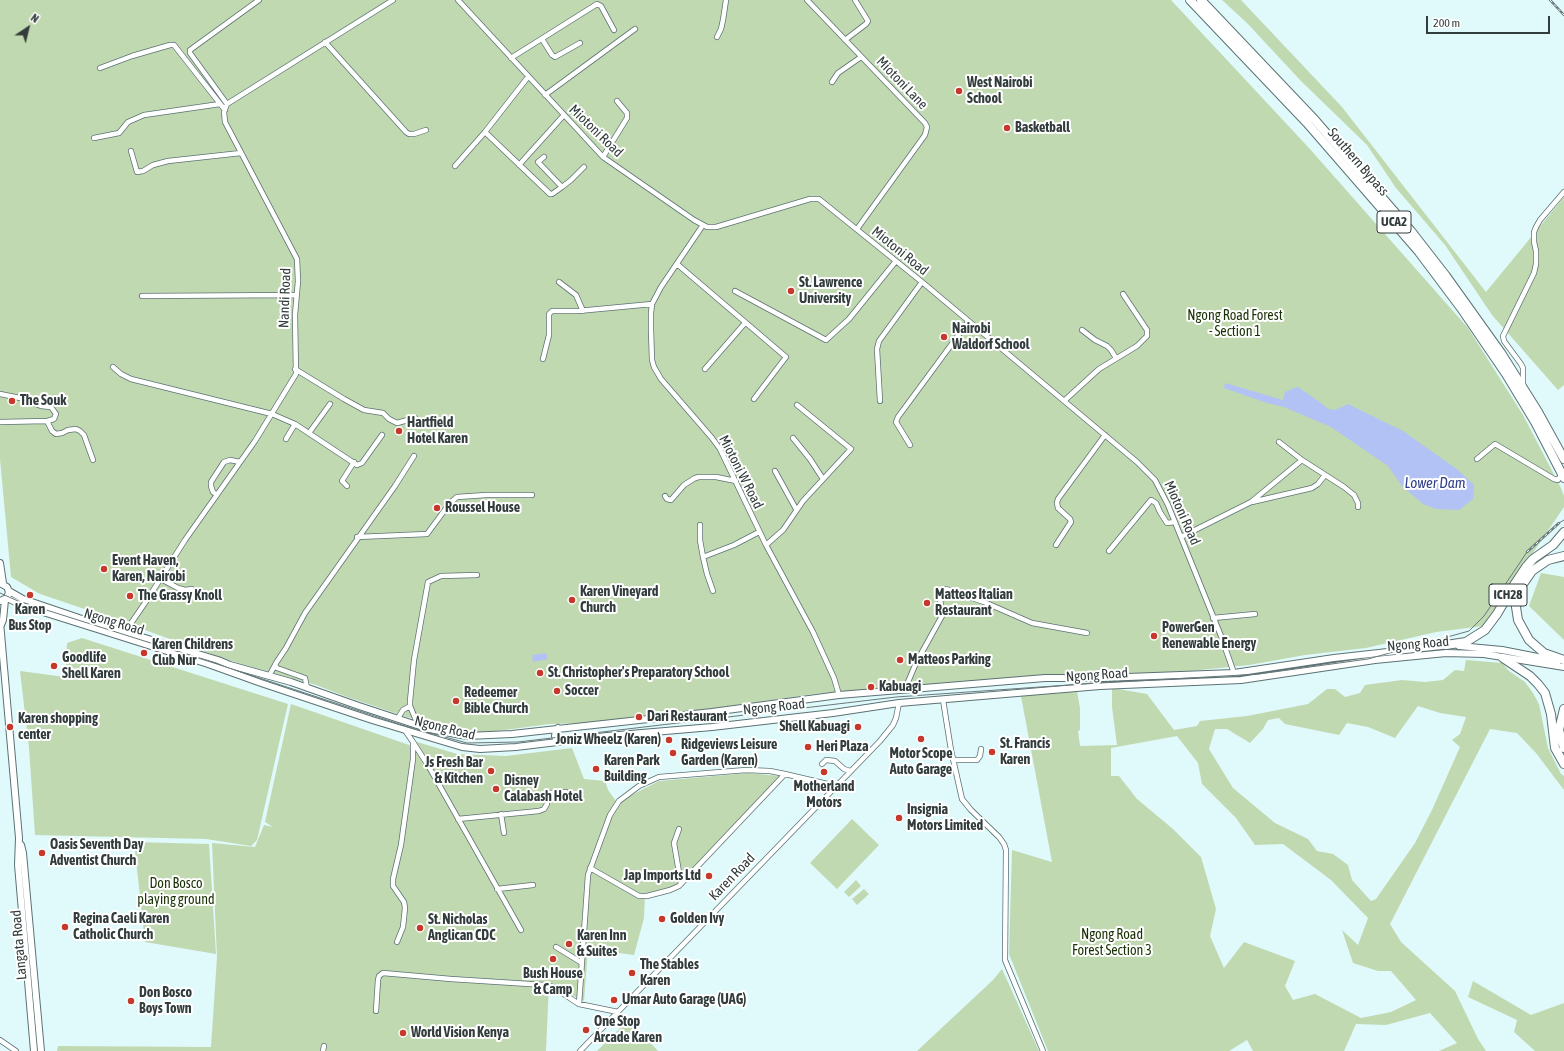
<!DOCTYPE html>
<style>
body{margin:0}
#map{position:relative;width:1564px;height:1051px;overflow:hidden;background:#e0f9fb;font-family:"Asap Condensed",sans-serif}
canvas{display:block}
.north{position:absolute;left:8px;top:8px;width:40px;height:40px;-webkit-text-stroke:3px #fff;paint-order:stroke;rotate:35deg;font-size:11px;font-weight:700;line-height:16px;text-align:center;color:#323c3c}
.north::after{content:'';display:block;margin:auto;width:14px;height:18px;background:#323c3c;clip-path:polygon(50% 0,100% 100%,50% 72%,0 100%)}
.scale{position:absolute;left:1426px;top:16px;width:124px;height:18px;box-sizing:border-box;border:2px solid #323c3c;border-top:0;padding-left:5px;font-size:12px;line-height:14px;white-space:nowrap;color:#323c3c;-webkit-text-stroke:3px #fff;paint-order:stroke}
</style>
<div id="map">
<canvas width="1564" height="1051"></canvas>
<div class="north">N</div>
<div class="scale">200 m</div>
</div>
<script>
const c = document.querySelector('canvas').getContext('2d');
c.lineJoin = 'round';
function fill(path, color) { c.fillStyle = color; c.fill(path, 'evenodd'); }
const poly = rows => new Path2D(rows.map(r => 'M' + r).join(''));
function strokePath(path, color, width, dash) { c.strokeStyle = color; c.lineWidth = width; c.lineCap = dash ? 'butt' : 'round'; c.setLineDash(dash || []); c.stroke(path); }
function drawText(font, color, halo, rows, align = 'center') {
  c.font = font + ' "Asap Condensed",sans-serif'; c.lineWidth = 4; c.setLineDash([]); c.textBaseline = 'middle'; c.strokeStyle = halo; c.fillStyle = color; for (const [text, x, y, turn = 0] of rows) {
    c.save(); c.translate(x, y); c.rotate((+turn || 0) * Math.PI / 180); c.textAlign = isNaN(turn) ? turn : align; if (halo) c.strokeText(text, 0, 0); c.fillText(text, 0, 0); c.restore();
  }
}
const green = poly([
 [0,0,1171,0,1309,148,1468,328,1523,415,1561,488,1564,496,1564,507,1483,626,1436,632,1366,648,1305,655,1249,665,1171,673,1023,677,822,693,686,712,584,723,550,724,497,731,467,733,407,717,347,697,316,685,241,664,197,649,126,623,40,594,11,577,0,459],
 [1222,0,1241,0,1342,107,1486,292,1564,197,1564,385,1558,390,1492,315,1445,245,1396,188,1367,145,1301,81,1247,23],
 [1541,573,1564,577,1564,640,1529,606],
 [82,638,288,704,257,840,251,846,206,839,35,835,29,748,20,671,65,677,67,643],
 [1466,660,1502,663,1509,671,1525,682,1533,693,1539,704,1548,748,1561,774,1564,776,1564,790,1536,753,1517,733,1490,729,1390,924,1401,942,1455,991,1478,1039,1486,1051,1439,1051,1457,1043,1430,1013,1386,1025,1356,1024,1344,1051,1253,1051,1247,1040,1229,1051,1048,1051,1009,954,1012,850,1052,862,1021,696,1077,691,1080,708,1080,730,1078,731,1080,746,1117,745,1112,707,1112,688,1147,694,1174,730,1197,726,1200,721,1247,716,1308,704,1327,689,1335,689,1345,697,1360,693,1365,685,1402,680,1425,682,1443,680,1455,670,1464,671],
 [1418,706,1440,713,1466,717,1460,734,1452,740,1460,747,1432,810,1415,843,1376,899,1371,901,1352,880,1348,865,1333,854,1317,851,1308,839,1275,823,1233,788,1209,749,1215,729,1227,729,1250,743,1263,729,1268,720,1279,718,1285,724,1339,735,1347,723,1368,727,1395,738],
 [1177,736,1198,763,1202,784,1236,818,1255,845,1283,844,1331,880,1368,918,1358,945,1342,930,1353,963,1378,971,1391,971,1416,1000,1391,1012,1361,1018,1315,994,1293,1000,1285,986,1295,961,1244,942,1224,968,1210,936,1216,909,1201,857,1173,829,1137,799,1119,776,1111,776,1111,748],
 [291,704,412,746,398,852,414,741,457,754,506,756,572,748,584,779,605,781,608,790,616,801,628,797,659,781,748,773,780,776,675,886,645,894,644,918,634,955,588,949,584,1001,549,984,546,1051,57,1051,58,1046,211,1047,217,957,212,843,255,847,264,825,273,827,265,822],
 [852,819,879,845,837,889,810,863],
 [134,842,209,844,216,954,145,942],
 [856,880,861,886,849,897,844,892],
 [864,889,869,894,857,905,852,899],
 [1002,969,1039,1051,917,1051,993,980],
 [1473,981,1531,1015,1564,1003,1564,1051,1535,1051,1514,1032,1517,1020,1468,997],
 [629,1019,658,1051,597,1051]
]);
const water = poly([
 [1225,383,1283,400,1285,392,1294,388,1298,387,1321,403,1328,409,1335,410,1348,404,1403,431,1458,470,1474,485,1473,499,1459,510,1436,509,1423,504,1402,486,1388,466,1331,427,1284,407,1267,403,1224,388],
 [546,653,548,659,533,662,532,655]
]);
const street = poly([
 [458,0,603,157,694,220,707,227,716,227,810,199,819,199,922,282,1137,462,1155,480,1168,505,1221,636,1234,673],
 [807,0,925,123,927,127,925,135,857,229],
 [717,37,721,29,723,20,726,0],
 [542,39,552,55,555,57,580,43],
 [845,40,866,24,868,21,855,0],
 [325,42,406,132,409,134,414,134,426,130],
 [511,58,597,4,601,6,614,30],
 [100,68,132,56,170,45,174,45,225,110],
 [832,82,838,73,861,57],
 [545,95,635,29],
 [227,104,190,53,190,50,259,0],
 [485,132,550,194,552,194,562,187,538,162,544,157],
 [94,138,119,133,128,122,144,115,220,104],
 [131,151,137,172,143,171,153,165,168,161,241,153],
 [603,157,627,118,627,113,617,101],
 [519,165,564,115],
 [455,166,485,132,528,77],
 [562,187,571,180,584,167],
 [703,225,661,287,652,304,651,313,651,330,652,360,654,367,661,379,712,438,720,449,766,545,813,632,834,678,839,695],
 [677,264,786,357,754,399],
 [559,282,576,295,583,311],
 [735,291,826,340,849,319,896,261],
 [142,296,296,295],
 [1082,330,1095,340,1107,346,1111,350,1116,358],
 [543,359,549,335,549,314,552,311,578,311,652,304],
 [113,367,121,374,131,379,272,414,295,424,357,465,362,463,382,435],
 [295,369,344,399,364,410,383,413,389,419,397,423,415,418],
 [705,369,745,323],
 [1523,386,1523,368,1521,364,1504,341,1503,336,1534,273,1536,264,1536,251,1534,242,1534,232,1536,227,1540,220,1564,192],
 [0,394,20,398,41,406,51,407,56,414,54,419,47,421,0,422],
 [880,401,877,349,879,341,922,282],
 [1064,401,1099,369,1137,346,1147,336,1147,330,1123,294],
 [47,421,52,431,56,434,62,433,68,430,76,429,80,431,84,435,93,460],
 [309,433,330,404],
 [793,438,810,459,823,479],
 [286,439,295,424],
 [910,445,896,422,898,417,968,322],
 [1477,459,1495,444,1554,479,1558,480,1562,473],
 [1302,460,1344,487,1354,495,1358,503,1358,507],
 [775,471,796,509],
 [347,486,342,481,354,462],
 [217,495,213,492,211,486,211,482,224,462,230,460,240,462],
 [665,496,667,499,671,500,684,485,695,478,699,477,716,477,736,481],
 [1252,502,1312,488,1318,484,1325,475],
 [700,525,700,540,703,557],
 [357,537,427,534,450,503,457,497,486,495,532,495],
 [1181,537,1251,502,1302,460,1279,442],
 [766,545,783,530,803,501,851,449,797,405],
 [1056,545,1071,522,1070,519,1058,508,1057,503,1058,499,1105,435],
 [1109,551,1151,500,1156,503,1160,512,1167,523,1175,522],
 [161,579,178,588,185,590,192,589],
 [713,591,707,574,703,557,734,545,759,532],
 [1213,618,1255,614],
 [125,632,147,600,185,540,255,441,296,374,295,315,298,281,297,259,225,122,224,112,227,104,393,0],
 [269,676,275,665],
 [307,688,305,678,277,668,275,665,276,663,286,648,305,613,395,486,414,456],
 [907,690,908,682,916,663,942,616,940,598,946,589,984,602,1032,623,1087,633],
 [943,700,951,750,962,799,971,810,999,837,1004,844,1006,850,1005,960,1043,1051],
 [398,718,403,710,410,706],
 [418,725,410,706,410,701,414,660,428,582,441,576,477,575],
 [413,742,429,767,521,930],
 [954,760,977,760,980,756,981,749],
 [822,764,826,760,835,761,844,769,850,771],
 [501,814,504,833],
 [458,819,539,811,544,809,547,804,546,796,548,793,566,792],
 [679,829,674,843,681,884],
 [590,868,639,896,647,896,670,890,679,886,785,774,836,786],
 [497,889,533,885],
 [397,942,403,927,405,908,404,902,393,886,393,879,401,845,413,759,413,742,404,729],
 [556,947,582,963],
 [579,1004,588,875,610,815,619,801,639,786,659,777,746,770,770,771,785,774],
 [376,1011,378,980,379,976,383,973,451,979,545,985,553,987,579,1004,618,1012],
 [0,1040,16,1051],
 [323,1051,324,1046],
 [580,1051,880,741,893,725,896,718,899,703]
]);
const secondary = poly([
 [0,563,3,583],
 [0,583,7,587,9,592,7,598,0,601],
 [9,591,23,599,79,618,218,660,230,665,291,682,359,706,429,729,467,736,512,734,712,712,839,695,1045,678,1101,678,1234,673,1334,658,1450,645],
 [7,598,24,606,208,664,261,683,372,720,462,747,480,749,516,747,607,736,712,727,833,713,899,703,1100,686,1241,680,1375,660,1446,653,1484,654,1564,667],
 [0,622,19,838,18,865,34,1051],
 [1,625,3,620,5,600],
 [1459,646,1502,650,1558,661],
 [558,728,556,730,555,736,556,739,563,741],
 [21,845,23,853,41,1051]
]);
const highway = poly([
 [1190,0,1307,123,1419,252,1461,308,1506,374,1535,422,1564,478],
 [1201,0,1315,120,1411,231,1446,276,1501,353,1538,412,1564,459],
 [1564,556,1548,560,1532,571,1521,587,1516,607,1518,620,1529,640,1544,653,1564,660],
 [1446,645,1466,642,1485,630,1497,614,1514,585,1526,567,1533,559,1553,545,1564,532],
 [1503,658,1530,676,1538,684,1545,693,1551,714,1555,748,1564,764],
 [1564,709,1559,730,1564,748]
]);
const tram = poly([
 [1559,523,1564,520],
 [0,593,18,601,217,664,405,726,467,743,518,742,896,697,1083,684,1259,674,1368,659,1469,631,1484,616,1527,552]
]);
const rail = poly([
 [1550,0,1564,15],
 [1527,552,1559,523]
]);
const markers = [
 [959,91,4,"#c5382b"],
 [1007,128,4,"#c5382b"],
 [791,291,4,"#c5382b"],
 [944,337,4,"#c5382b"],
 [12,401,4,"#c5382b"],
 [399,431,4,"#c5382b"],
 [437,508,4,"#c5382b"],
 [104,569,4,"#c5382b"],
 [30,595,4,"#c5382b"],
 [130,596,4,"#c5382b"],
 [572,600,4,"#c5382b"],
 [927,603,4,"#c5382b"],
 [1154,636,4,"#c5382b"],
 [144,653,4,"#c5382b"],
 [900,660,4,"#c5382b"],
 [54,666,4,"#c5382b"],
 [540,673,4,"#c5382b"],
 [871,687,4,"#c5382b"],
 [557,691,4,"#c5382b"],
 [456,701,4,"#c5382b"],
 [639,717,4,"#c5382b"],
 [10,727,4,"#c5382b"],
 [858,727,4,"#c5382b"],
 [921,739,4,"#c5382b"],
 [669,740,4,"#c5382b"],
 [808,747,4,"#c5382b"],
 [992,752,4,"#c5382b"],
 [673,753,4,"#c5382b"],
 [596,769,4,"#c5382b"],
 [491,771,4,"#c5382b"],
 [824,772,4,"#c5382b"],
 [496,789,4,"#c5382b"],
 [899,818,4,"#c5382b"],
 [42,853,4,"#c5382b"],
 [709,876,4,"#c5382b"],
 [662,919,4,"#c5382b"],
 [65,927,4,"#c5382b"],
 [420,928,4,"#c5382b"],
 [569,944,4,"#c5382b"],
 [553,959,4,"#c5382b"],
 [632,973,4,"#c5382b"],
 [614,1000,4,"#c5382b"],
 [131,1001,4,"#c5382b"],
 [586,1030,4,"#c5382b"],
 [403,1033,4,"#c5382b"]
];
const shields = [
 [1394,222,34],
 [1508,595,38]
];
const shieldNames = [
 ["UCA2",1394,222],
 ["ICH28",1508,595]
];
const streetNames = [
 ["Miotoni Lane",902,83,46],
 ["Miotoni Road",596,131,44],
 ["Southern Bypass",1358,162,49],
 ["Miotoni Road",900,251,39],
 ["Nandi Road",285,298,-88],
 ["Miotoni W Road",741,472,63],
 ["Miotoni Road",1182,513,66],
 ["Ngong Road",114,622,17],
 ["Ngong Road",1418,644,-5],
 ["Ngong Road",1097,675,-4],
 ["Ngong Road",774,707,-6],
 ["Ngong Road",445,728,14],
 ["Karen Road",732,877,-46],
 ["Langata Road",19,945,-95]
];
const poiNames = [
 ["West Nairobi",967,83],
 ["School",967,99],
 ["Basketball",1015,128],
 ["St. Lawrence",799,283],
 ["University",799,299],
 ["Nairobi",952,329],
 ["Waldorf School",952,345],
 ["The Souk",20,401],
 ["Hartfield",407,423],
 ["Hotel Karen",407,439],
 ["Roussel House",445,508],
 ["Event Haven,",112,561],
 ["Karen, Nairobi",112,577],
 ["Karen Vineyard",580,592],
 ["Church",580,608],
 ["Matteos Italian",935,595],
 ["Restaurant",935,611],
 ["The Grassy Knoll",138,596],
 ["Karen",30,610,"center"],
 ["Bus Stop",30,626,"center"],
 ["PowerGen",1162,628],
 ["Renewable Energy",1162,644],
 ["Karen Childrens",152,645],
 ["Club Nur",152,661],
 ["Goodlife",62,658],
 ["Shell Karen",62,674],
 ["Matteos Parking",908,660],
 ["St. Christopher's Preparatory School",548,673],
 ["Kabuagi",879,687],
 ["Soccer",565,691],
 ["Redeemer",464,693],
 ["Bible Church",464,709],
 ["Dari Restaurant",647,717],
 ["Karen shopping",18,719],
 ["center",18,735],
 ["Shell Kabuagi",850,727,"right"],
 ["Joniz Wheelz (Karen)",661,740,"right"],
 ["St. Francis",1000,744],
 ["Karen",1000,760],
 ["Ridgeviews Leisure",681,745],
 ["Garden (Karen)",681,761],
 ["Heri Plaza",816,747],
 ["Motor Scope",921,754,"center"],
 ["Auto Garage",921,770,"center"],
 ["Karen Park",604,761],
 ["Building",604,777],
 ["Js Fresh Bar",483,763,"right"],
 ["& Kitchen",483,779,"right"],
 ["Disney",504,781],
 ["Calabash Hotel",504,797],
 ["Motherland",824,787,"center"],
 ["Motors",824,803,"center"],
 ["Insignia",907,810],
 ["Motors Limited",907,826],
 ["Oasis Seventh Day",50,845],
 ["Adventist Church",50,861],
 ["Jap Imports Ltd",701,876,"right"],
 ["Regina Caeli Karen",73,919],
 ["Catholic Church",73,935],
 ["Golden Ivy",670,919],
 ["St. Nicholas",428,920],
 ["Anglican CDC",428,936],
 ["Karen Inn",577,936],
 ["& Suites",577,952],
 ["The Stables",640,965],
 ["Karen",640,981],
 ["Bush House",553,974,"center"],
 ["& Camp",553,990,"center"],
 ["Don Bosco",139,993],
 ["Boys Town",139,1009],
 ["Umar Auto Garage (UAG)",622,1000],
 ["One Stop",594,1022],
 ["Arcade Karen",594,1038],
 ["World Vision Kenya",411,1033]
];
const parkNames = [
 ["Ngong Road Forest",1235,316],
 ["- Section 1",1235,332],
 ["Don Bosco",176,884],
 ["playing ground",176,900],
 ["Ngong Road",1112,935],
 ["Forest Section 3",1112,951]
];
const waterNames = [
 ["Lower Dam",1435,483]
];
fill(green, '#c1d9b1');
fill(water, '#b2c2f5');
strokePath(street, '#5c7274', 6);
strokePath(secondary, '#5c7274', 8);
strokePath(highway, '#5c7274', 10);
strokePath(street, '#fff', 4.5);
strokePath(secondary, '#fff', 6);
strokePath(highway, '#fff', 8);
strokePath(tram, '#6a797a', 1);
strokePath(rail, '#6a797a', 2.5);
strokePath(rail, '#fff', 1, [3]);
for (const [x, y, r, color] of markers) { const dot = new Path2D(); dot.arc(x, y, r, 0, 2 * Math.PI); c.fillStyle = color; c.fill(dot); strokePath(dot, '#fff', 1.5); }
for (const [x, y, w] of shields) { const box = new Path2D(); box.roundRect(x - w / 2, y - 11, w, 22, 3); c.fillStyle = '#fff'; c.fill(box); strokePath(box, '#323c3c', 1); }
drawText('bold 13px', '#323c3c', null, shieldNames);
drawText('14px', '#323c3c', '#fff', streetNames);
drawText('bold 14px', '#323c3c', '#fff', poiNames, 'left');
drawText('14px', '#1a3105', '#fff', parkNames);
drawText('italic 15px', '#314089', '#fff', waterNames);
</script>
